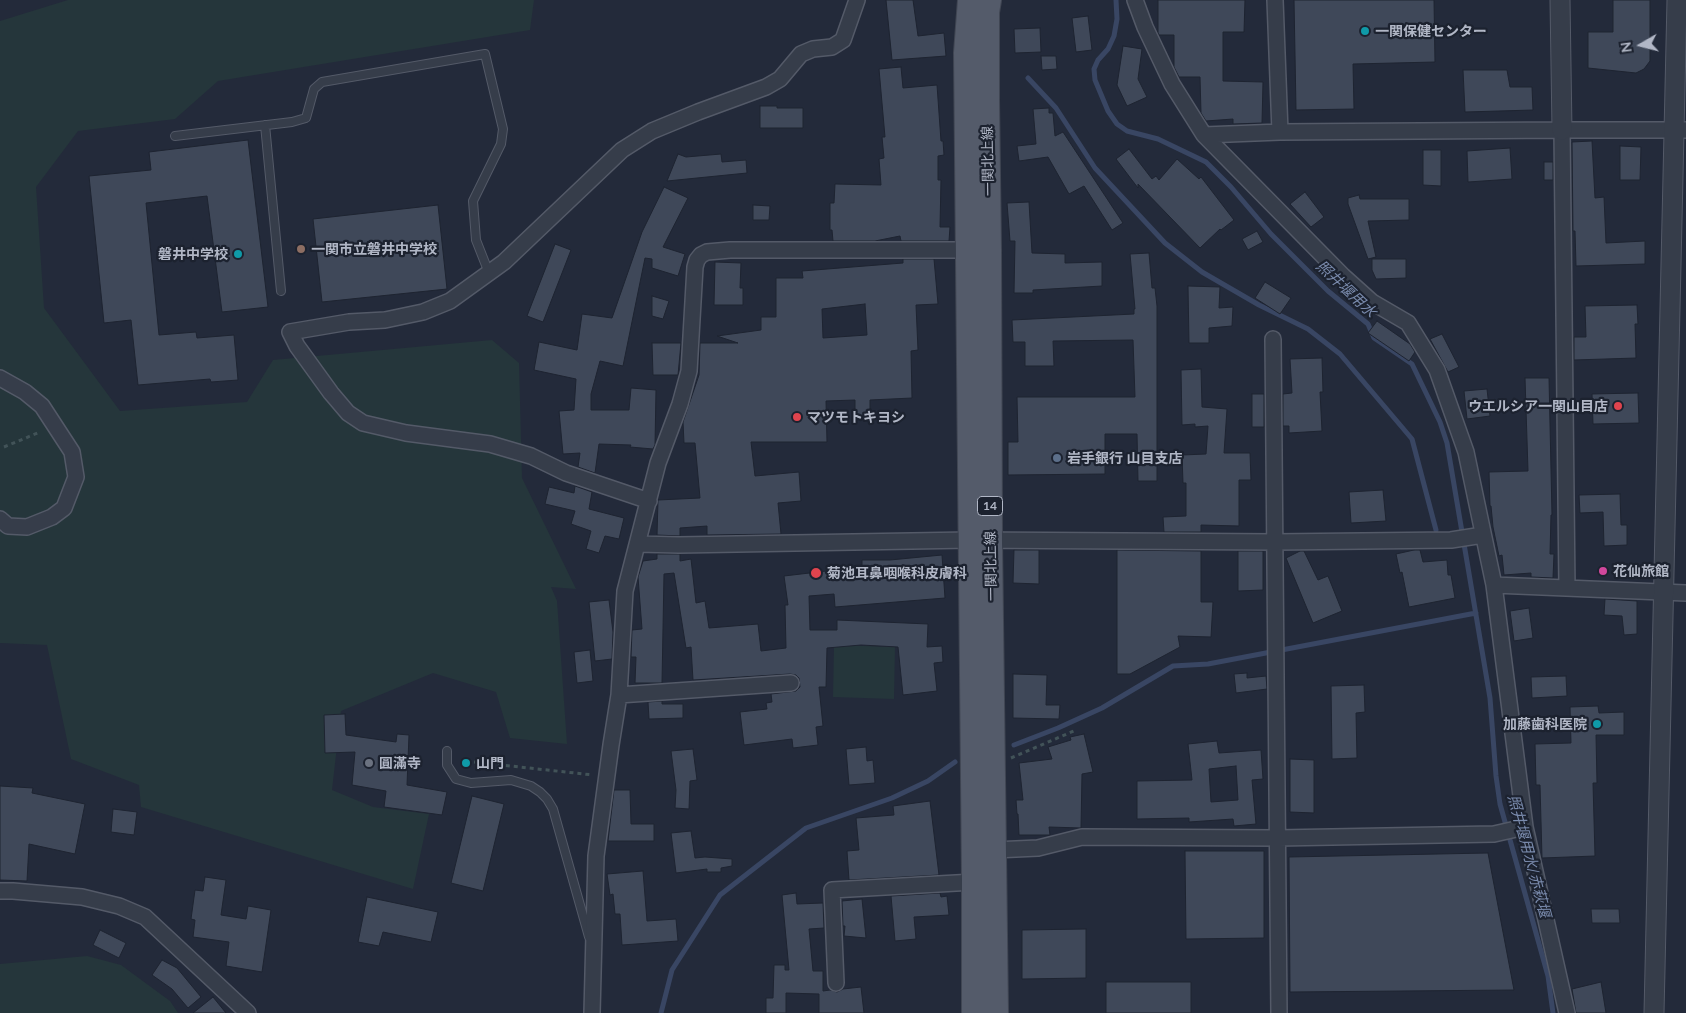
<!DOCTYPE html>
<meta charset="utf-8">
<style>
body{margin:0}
#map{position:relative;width:1686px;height:1013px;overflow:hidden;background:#232a3a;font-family:Lato,sans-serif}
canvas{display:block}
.north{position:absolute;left:1616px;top:20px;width:50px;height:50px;-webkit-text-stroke:4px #1c222f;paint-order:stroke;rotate:262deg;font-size:14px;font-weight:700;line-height:20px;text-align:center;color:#b1b7c6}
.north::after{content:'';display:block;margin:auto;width:18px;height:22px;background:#b1b7c6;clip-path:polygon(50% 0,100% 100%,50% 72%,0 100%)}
</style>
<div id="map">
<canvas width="1686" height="1013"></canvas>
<div class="north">N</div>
</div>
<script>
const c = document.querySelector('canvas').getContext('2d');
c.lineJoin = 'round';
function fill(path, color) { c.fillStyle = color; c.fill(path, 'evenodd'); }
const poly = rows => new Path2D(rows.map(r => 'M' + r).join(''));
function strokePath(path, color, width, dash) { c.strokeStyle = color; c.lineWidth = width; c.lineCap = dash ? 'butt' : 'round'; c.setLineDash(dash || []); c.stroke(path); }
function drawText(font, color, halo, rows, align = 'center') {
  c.font = font + ' Lato,"Noto Sans JP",sans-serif'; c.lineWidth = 4.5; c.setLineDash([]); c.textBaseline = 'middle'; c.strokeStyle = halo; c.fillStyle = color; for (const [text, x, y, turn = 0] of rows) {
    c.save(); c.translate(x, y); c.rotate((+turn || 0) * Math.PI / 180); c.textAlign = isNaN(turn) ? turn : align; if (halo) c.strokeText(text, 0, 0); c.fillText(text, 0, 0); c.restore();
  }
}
const green = poly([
 [68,0,534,0,530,30,218,81,175,119,78,131,36,187,44,308,120,411,247,402,273,360,492,340,519,363,522,478,576,589,551,587,557,601,567,744,510,738,496,692,433,673,341,711,332,790,373,807,429,814,413,889,141,807,139,785,71,759,47,645,0,643,0,21],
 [834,645,895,647,894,699,833,697],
 [87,956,121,965,170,1001,178,1013,0,1013,0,964]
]);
const stream = poly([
 [1116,0,1117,19,1114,36,1108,49,1098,60,1094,69,1095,80,1108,111,1117,124,1127,131,1158,139,1206,162,1231,187,1271,234,1328,291,1368,324,1374,338,1412,364,1440,422,1447,443,1490,698,1496,776,1500,804,1548,976,1553,1013],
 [1028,78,1056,108,1095,168,1165,243,1202,272,1259,305,1308,329,1340,354,1412,439,1436,530],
 [1014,745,1058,728,1102,708,1173,666,1208,664,1476,613],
 [661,1013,672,970,720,895,806,828,892,798,928,781,955,762]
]);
const building = poly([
 [886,0,913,0,918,36,944,33,946,56,892,60,886,0],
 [1158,0,1245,0,1244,32,1223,32,1223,81,1263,82,1262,123,1233,124,1233,119,1206,121,1201,113,1200,77,1179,77,1174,67,1174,35,1159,35,1158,33,1158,0],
 [1294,0,1434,0,1435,62,1353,64,1354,109,1296,110,1294,0],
 [1613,0,1650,0,1650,61,1644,69,1636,73,1588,68,1588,32,1613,32,1613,0],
 [1088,16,1092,50,1076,52,1072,18,1088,16],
 [1040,28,1041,52,1015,53,1014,29,1040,28],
 [1123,46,1142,49,1138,79,1147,97,1127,106,1117,85,1123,46],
 [1041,56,1056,56,1057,69,1042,70,1041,56],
 [901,67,903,88,937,85,941,141,943,141,944,155,938,156,938,180,941,180,940,227,950,227,949,241,901,241,900,236,875,241,833,241,832,230,830,230,830,203,834,203,835,184,881,185,879,159,884,158,882,137,885,137,879,69,901,67],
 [1463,70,1507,70,1510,87,1532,87,1533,110,1465,112,1463,70],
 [760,106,777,106,777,108,803,108,803,128,760,128,760,106],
 [1049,108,1049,113,1053,113,1055,136,1063,132,1123,223,1112,230,1084,186,1069,194,1048,157,1019,161,1017,146,1036,144,1033,109,1049,108],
 [248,140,268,307,222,312,207,196,146,203,159,335,196,332,197,338,234,335,238,380,211,382,210,379,138,385,131,320,104,323,89,176,151,170,149,152,248,140],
 [1592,141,1595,198,1604,197,1606,243,1645,241,1645,264,1576,266,1575,231,1573,231,1572,142,1592,141],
 [1620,146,1641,147,1640,180,1620,180,1620,146],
 [1510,148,1512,179,1468,182,1467,151,1510,148],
 [1129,149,1152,179,1156,176,1159,180,1177,159,1199,179,1201,177,1234,220,1221,230,1220,229,1200,248,1138,184,1138,188,1116,159,1129,149],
 [1423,150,1441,150,1441,186,1423,185,1423,150],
 [678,154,686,157,721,154,722,162,746,160,747,173,667,181,678,154],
 [1544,162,1553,162,1553,180,1544,180,1544,162],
 [664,187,688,198,663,247,685,254,678,276,652,268,652,259,645,258,623,366,600,361,591,394,591,410,629,410,631,388,656,390,655,445,653,449,630,447,631,445,599,444,595,473,578,467,580,453,563,454,559,411,574,410,576,379,534,370,539,342,577,350,582,314,612,318,642,232,664,187],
 [1305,192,1324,217,1311,227,1290,204,1305,192],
 [1359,195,1360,199,1409,199,1409,220,1368,221,1376,257,1368,259,1348,204,1348,198,1359,195],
 [1029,202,1032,253,1065,254,1065,263,1102,262,1102,286,1033,290,1033,293,1014,293,1015,241,1010,241,1007,203,1029,202],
 [438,205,447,289,322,302,313,219,438,205],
 [753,205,770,206,769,220,753,220,753,205],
 [1257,231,1263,242,1248,250,1242,239,1257,231],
 [555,244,571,250,543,322,527,316,555,244],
 [1149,253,1152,288,1155,288,1157,306,1157,481,1138,481,1137,434,1105,434,1105,474,1008,475,1008,442,1018,442,1017,397,1135,397,1133,340,1053,341,1054,366,1025,366,1025,342,1013,342,1012,320,1134,314,1134,309,1135,309,1130,254,1149,253],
 [903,259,934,259,938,304,916,305,918,350,911,351,912,398,870,400,870,419,855,419,855,400,826,401,827,442,751,442,755,476,799,472,801,501,778,503,781,534,707,535,707,526,680,528,680,536,657,535,658,500,700,498,695,443,684,443,683,422,699,375,700,343,738,343,717,336,761,330,761,317,776,317,776,278,803,278,802,271,903,263,903,259],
 [865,304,867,335,823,338,822,309,865,304],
 [1372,259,1406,259,1406,278,1376,279,1372,270,1372,259],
 [715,262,741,263,740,288,743,288,743,305,714,305,715,262],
 [1265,282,1291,298,1280,314,1255,298,1265,282],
 [1188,286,1220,287,1219,308,1233,307,1232,326,1209,328,1209,343,1189,343,1188,286],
 [652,296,669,301,663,319,652,316,652,296],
 [1637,305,1638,324,1635,324,1636,358,1574,360,1574,337,1586,337,1585,306,1637,305],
 [1377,321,1410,344,1415,352,1409,361,1368,333,1377,321],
 [1442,334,1459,367,1448,372,1430,339,1442,334],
 [652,343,681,343,678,375,653,375,652,343],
 [1322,358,1323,392,1320,392,1322,431,1289,433,1289,426,1283,426,1283,394,1292,393,1290,359,1322,358],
 [1201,369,1202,407,1227,409,1224,453,1250,453,1251,480,1239,480,1239,526,1201,525,1201,532,1164,532,1163,517,1186,516,1186,483,1183,483,1182,455,1206,454,1208,426,1195,427,1195,424,1182,425,1181,370,1201,369],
 [1525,378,1549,378,1552,515,1551,515,1550,554,1554,554,1553,578,1531,577,1531,573,1504,575,1502,555,1499,556,1493,527,1491,506,1490,506,1489,472,1528,471,1525,378],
 [1487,389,1490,416,1467,419,1464,391,1487,389],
 [1638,393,1639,423,1593,424,1592,394,1638,393],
 [1252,394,1264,394,1264,427,1252,427,1252,394],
 [575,486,592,492,589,509,624,518,619,539,605,536,599,553,586,549,591,531,571,524,575,511,545,504,549,487,574,493,575,486],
 [1383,490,1386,521,1351,523,1349,492,1383,490],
 [1620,494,1621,525,1627,525,1627,545,1604,546,1603,512,1580,513,1579,495,1620,494],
 [1014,550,1039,550,1039,584,1013,583,1014,550],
 [1117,550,1201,551,1201,602,1213,602,1211,637,1178,636,1180,647,1130,674,1117,674,1117,550],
 [1414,550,1420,550,1423,562,1447,560,1448,575,1451,575,1455,598,1409,607,1402,572,1400,573,1396,554,1414,550],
 [1238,551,1263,551,1263,590,1238,591,1238,551],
 [1300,551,1304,551,1318,580,1328,576,1342,611,1313,623,1286,558,1300,551],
 [657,554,680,554,680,561,691,559,696,603,705,601,709,628,758,624,761,651,786,648,785,605,788,605,784,576,835,570,834,568,862,565,862,560,890,560,942,555,945,598,835,607,834,594,809,596,810,630,837,630,837,620,928,624,927,647,942,646,943,662,934,663,937,691,903,695,898,647,861,645,827,648,826,687,819,687,823,726,816,727,818,745,793,748,792,739,744,745,740,712,767,709,766,703,772,702,771,694,796,691,800,687,799,678,796,675,790,674,693,680,691,647,686,648,674,573,664,574,662,683,635,683,636,657,631,657,632,630,642,629,638,577,643,561,657,559,657,554],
 [1605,599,1637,601,1637,634,1624,635,1622,616,1604,615,1605,599],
 [609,600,613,632,612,659,595,661,589,602,609,600],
 [1529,608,1533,638,1514,641,1510,611,1529,608],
 [590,650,593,681,577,683,574,652,590,650],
 [1247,673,1247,678,1266,676,1267,689,1236,693,1234,674,1247,673],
 [1013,674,1047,675,1046,705,1060,705,1059,719,1013,718,1013,674],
 [1566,676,1567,696,1532,698,1531,677,1566,676],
 [1364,685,1365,712,1356,713,1357,758,1332,759,1331,686,1364,685],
 [662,701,662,704,683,704,683,718,649,719,648,702,662,701],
 [1598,706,1599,713,1624,712,1624,735,1596,735,1597,783,1593,783,1595,856,1542,858,1540,785,1536,785,1535,744,1571,743,1570,707,1598,706],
 [345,714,346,735,396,742,397,734,409,735,407,785,447,792,442,815,384,807,386,791,352,785,355,752,325,753,324,715,345,714],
 [1084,734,1093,772,1082,774,1081,828,1049,827,1050,835,1019,835,1018,814,1017,814,1016,800,1023,800,1019,763,1052,759,1048,747,1071,740,1070,737,1084,734],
 [1217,741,1219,753,1261,750,1263,779,1252,780,1256,824,1234,826,1233,819,1189,822,1189,818,1137,819,1137,781,1192,780,1188,744,1217,741],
 [1236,766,1238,800,1211,802,1209,769,1236,766],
 [866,747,867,761,873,760,875,783,849,785,846,749,866,747],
 [693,749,697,780,690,781,689,809,675,808,676,790,671,751,693,749],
 [1290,759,1314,760,1314,813,1290,812,1290,759],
 [0,786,33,788,32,793,85,804,75,854,29,844,27,881,0,880,0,786],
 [614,790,630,790,631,824,654,824,654,841,608,841,614,790],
 [472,796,504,804,483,891,451,883,472,796],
 [930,801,939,875,849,880,847,851,859,850,856,818,894,815,893,806,930,801],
 [113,809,137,812,134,835,111,832,113,809],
 [691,831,695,858,705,857,732,859,732,866,721,868,721,872,707,872,707,869,676,873,671,833,691,831],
 [1185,851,1264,851,1264,938,1186,939,1185,851],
 [1488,853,1514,990,1290,992,1289,857,1488,853],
 [643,871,647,921,676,919,678,941,622,945,620,914,615,914,613,894,610,895,607,874,643,871],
 [205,877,226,880,221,915,246,919,248,906,271,910,262,972,226,966,229,942,193,937,195,920,191,919,195,890,203,891,205,877],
 [796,893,797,904,823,903,824,928,809,929,813,971,823,971,823,991,830,990,837,992,843,989,861,987,864,1013,819,1013,819,994,786,993,786,1013,766,1013,766,998,773,998,774,965,785,965,785,970,789,970,782,895,796,893],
 [940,893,941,897,947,896,949,915,914,917,916,939,895,941,891,896,940,893],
 [367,897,438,912,431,942,383,932,379,946,358,942,367,897],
 [862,899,866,938,844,936,845,926,843,926,842,901,862,899],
 [1591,909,1619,909,1620,923,1592,923,1591,909],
 [1086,929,1086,978,1022,979,1022,930,1086,929],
 [100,930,126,943,119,958,93,945,100,930],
 [162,960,177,968,201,997,188,1008,172,989,152,975,162,960],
 [1106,982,1191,982,1191,1013,1106,1013,1106,982],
 [1601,982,1606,1013,1576,1013,1572,989,1601,982],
 [213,997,226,1013,193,1013,213,997]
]);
const path = poly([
 [4,447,40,432],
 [1011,758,1076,730],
 [474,762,593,775]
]);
const service = poly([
 [265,125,281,291],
 [175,136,292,122,306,118,314,89,322,82,485,54,503,129,501,144,473,201,476,240,489,273],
 [447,751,447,765,456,779,471,783,511,780,531,786,540,792,547,799,553,809,589,937]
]);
const minor = poly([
 [1135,0,1145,27,1172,84,1204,135],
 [1275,0,1280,132],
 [1562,130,1567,588],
 [1273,339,1279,1013],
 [0,378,25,392,42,406,72,452,76,477,64,508,52,517,27,527,8,526,0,519],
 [649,501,566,473,531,456,490,444,406,433,363,423,348,413,331,393,297,346,290,332,349,322,385,320,423,312,450,301,504,262,622,150,652,131,698,112,766,87,780,79,801,54,813,49,832,47,843,40,857,0],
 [638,544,679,545,970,540,1276,542,1451,540,1483,535],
 [1494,585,1686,593],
 [619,695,791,683],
 [994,850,1038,848,1082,837,1278,838,1494,834,1525,827],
 [0,891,13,891,82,897,119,906,145,917,248,1013],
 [836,983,832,890,974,882],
 [592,1013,596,856,611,745,619,695,625,591,658,463,680,404,689,371,695,267,697,260,701,255,707,252,730,250,975,250],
 [1567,1013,1525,827,1494,585,1466,452,1437,370,1408,323,1372,302,1343,276,1204,135,1280,132,1562,130,1686,130]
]);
const tertiary = poly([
 [1560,0,1562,130],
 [1654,1013,1677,0]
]);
const primary = poly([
 [970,0,966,53,974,882,974,1013],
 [989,0,987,12,987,99,989,250,990,541,996,1013]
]);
const markers = [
 [1365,31,5,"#0f9aa8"],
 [301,249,5,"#8d6e63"],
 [238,254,5,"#0f9aa8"],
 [1618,406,5,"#e0444e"],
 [797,417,5,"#e0444e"],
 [1057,458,5,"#5c6f8a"],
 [1603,571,5,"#d1479c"],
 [816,573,6,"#e0444e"],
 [1597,724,5,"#0f9aa8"],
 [369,763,5,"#6b7280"],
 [466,763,5,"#0f9aa8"]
];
const shields = [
 [990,506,25]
];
const shieldNames = [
 ["14",990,506]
];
const poiNames = [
 ["一関保健センター",1375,31],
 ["一関市立磐井中学校",311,249],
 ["磐井中学校",228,254,"right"],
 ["ウエルシア一関山目店",1608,406,"right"],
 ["マツモトキヨシ",807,417],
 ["岩手銀行 山目支店",1067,458],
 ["花仙旅館",1613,571],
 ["菊池耳鼻咽喉科皮膚科",827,573],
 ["加藤歯科医院",1587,724,"right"],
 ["圓滿寺",379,763],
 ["山門",476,763]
];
const streetNames = [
 ["一関北上線",988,161,-91],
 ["一関北上線",991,566,-91]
];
const waterNames = [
 ["照井堰用水",1346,289,43],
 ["照井堰用水/赤萩堰",1529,856,75]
];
fill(green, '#25363b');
strokePath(stream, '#394663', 5);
fill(building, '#3f4859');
strokePath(building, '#1e2431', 1);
strokePath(service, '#545a68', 10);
strokePath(minor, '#545a68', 18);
strokePath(tertiary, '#545a68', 21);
strokePath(primary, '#404653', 26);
strokePath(path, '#425358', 3, [4, 4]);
strokePath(service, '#363d4a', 8);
strokePath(minor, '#363d4a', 15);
strokePath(tertiary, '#363d4a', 19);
strokePath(primary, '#545b6a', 24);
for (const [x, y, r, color] of markers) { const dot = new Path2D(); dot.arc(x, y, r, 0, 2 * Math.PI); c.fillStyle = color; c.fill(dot); strokePath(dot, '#1c222f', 2); }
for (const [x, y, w] of shields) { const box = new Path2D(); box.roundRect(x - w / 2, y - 9.5, w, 19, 4); c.fillStyle = '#1c222f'; c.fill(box); strokePath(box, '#b1b7c6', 1); }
drawText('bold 12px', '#b1b7c6', null, shieldNames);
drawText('bold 14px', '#b1b7c6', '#1c222f', poiNames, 'left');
drawText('14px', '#b1b7c6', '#1c222f', streetNames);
drawText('italic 15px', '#7a8bad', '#1c222f', waterNames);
</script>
